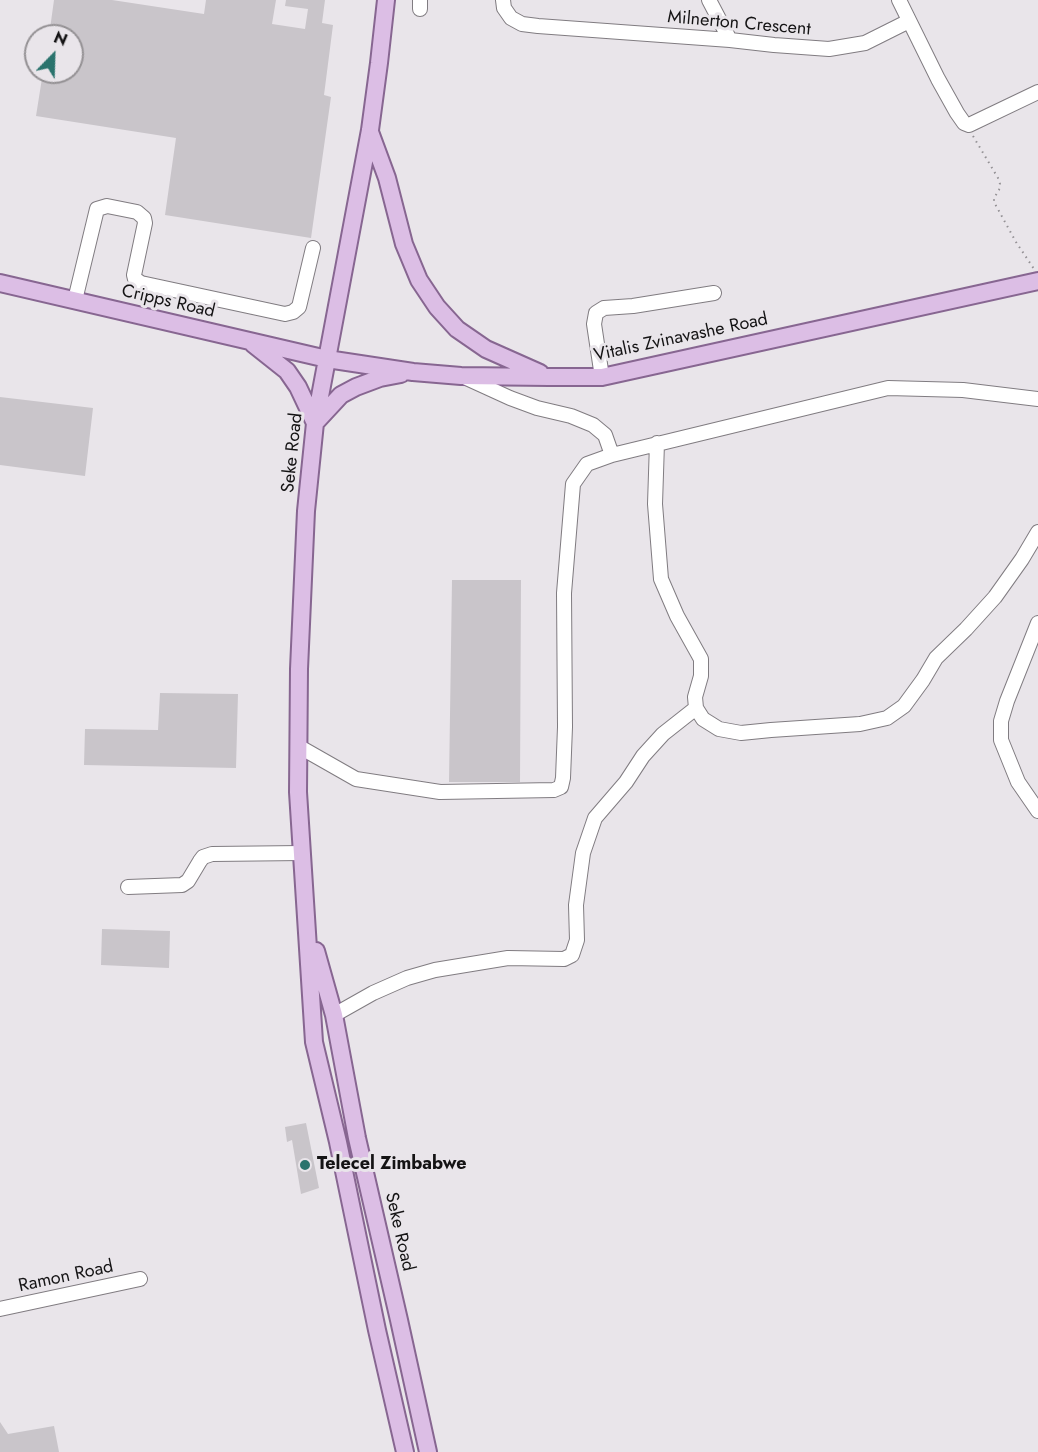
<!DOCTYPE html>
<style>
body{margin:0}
#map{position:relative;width:1038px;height:1452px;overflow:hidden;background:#e9e5ea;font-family:Jost,sans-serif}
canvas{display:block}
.north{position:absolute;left:24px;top:24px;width:60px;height:60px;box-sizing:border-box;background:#e9e5ea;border:2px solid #949194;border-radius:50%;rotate:23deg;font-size:16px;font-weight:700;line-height:24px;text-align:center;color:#141314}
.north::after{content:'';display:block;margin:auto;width:21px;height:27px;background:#2a736d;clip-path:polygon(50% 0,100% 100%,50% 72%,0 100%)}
</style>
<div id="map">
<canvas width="1038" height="1452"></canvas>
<div class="north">N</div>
</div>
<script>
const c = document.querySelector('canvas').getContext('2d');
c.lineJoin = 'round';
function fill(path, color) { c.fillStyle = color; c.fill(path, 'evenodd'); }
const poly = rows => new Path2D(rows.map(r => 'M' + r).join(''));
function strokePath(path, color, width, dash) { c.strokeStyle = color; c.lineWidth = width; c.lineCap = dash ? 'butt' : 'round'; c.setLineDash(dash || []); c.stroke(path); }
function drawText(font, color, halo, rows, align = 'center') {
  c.font = font + ' Jost,sans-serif'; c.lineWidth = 6; c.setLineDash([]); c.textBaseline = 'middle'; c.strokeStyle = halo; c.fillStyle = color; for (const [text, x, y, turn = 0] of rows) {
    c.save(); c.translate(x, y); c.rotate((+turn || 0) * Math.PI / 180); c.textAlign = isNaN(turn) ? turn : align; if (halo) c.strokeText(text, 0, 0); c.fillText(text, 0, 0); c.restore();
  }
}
const building = poly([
 [54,0,112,0,204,14,206,0,276,0,272,24,305,29,308,9,285,6,286,0,325,0,322,23,333,25,324,95,331,97,311,238,165,215,176,138,36,116,43,72,72,72,72,36,49,36],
 [0,397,93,408,85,476,0,465],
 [452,580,521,580,520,782,449,782],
 [160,693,238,694,236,768,84,765,85,729,158,730],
 [102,929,170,931,169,968,101,965],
 [306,1123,319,1188,301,1194,292,1140,287,1142,285,1127],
 [0,1422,8,1434,54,1426,59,1452,0,1452]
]);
const path = poly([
 [973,136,998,178,1000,184,999,190,994,198,994,202,1016,242,1034,269]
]);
const minor = poly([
 [503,0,504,8,511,18,522,24,538,26,730,40,774,45,829,49,865,43,909,21],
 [709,0,730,40],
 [899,0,938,79,957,113,964,123,969,125,1038,92],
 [420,9,420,0],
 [75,300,97,209,107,206,137,212,144,218,145,223,134,275,135,279,141,283,285,314,293,312,299,307,313,248],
 [464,377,510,398,537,408,571,416,593,425,605,435,612,455],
 [602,377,594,324,596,313,604,308,633,306,714,293],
 [657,443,655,504,661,579,677,616,701,659,701,676,695,697,696,708,703,719,719,729,741,733,771,730,860,724,887,718,904,706,923,680,936,658,966,629,995,597,1022,559,1038,532],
 [1038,623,1007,701,1001,721,1001,740,1018,782,1038,811],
 [298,746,356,779,440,792,554,790,561,787,563,778,565,727,564,593,573,484,587,464,612,455,888,388,963,390,1038,399],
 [128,887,182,885,188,881,200,861,203,857,212,854,302,853],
 [334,1015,373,993,407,978,435,970,508,958,564,959,572,955,577,940,576,905,583,853,595,818,626,782,643,756,663,734,696,708],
 [0,1309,140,1279]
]);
const major = poly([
 [386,0,379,63,370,130,315,423,306,511,299,669,298,792,314,1042,338,1142,377,1330,405,1452],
 [370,132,387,178,404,244,419,280,437,307,457,329,486,349,540,373],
 [0,283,327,359,413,372,461,376,549,377,602,377,1038,281],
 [253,344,287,371,298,387,315,423],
 [315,423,341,395,356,387,380,378,401,374],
 [316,951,334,1015,357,1138,399,1320,428,1452]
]);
const markers = [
 [305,1165,6,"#2a736d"]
];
const streetNames = [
 ["Milnerton Crescent",739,24,5],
 ["Cripps Road",168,302,13],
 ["Vitalis Zvinavashe Road",681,338,-12],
 ["Seke Road",293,453,-84],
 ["Seke Road",399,1232,77],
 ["Ramon Road",66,1277,-12]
];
const poiNames = [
 ["Telecel Zimbabwe",317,1165]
];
fill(building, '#c9c5ca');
strokePath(minor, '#807c81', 16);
strokePath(major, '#876691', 20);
strokePath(path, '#939094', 2, [1.5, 4.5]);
strokePath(minor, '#fff', 14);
strokePath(major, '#dcbee5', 16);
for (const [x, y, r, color] of markers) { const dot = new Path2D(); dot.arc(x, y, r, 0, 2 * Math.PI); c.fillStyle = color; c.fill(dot); strokePath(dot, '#e9e5ea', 2); }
drawText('18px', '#141314', '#e9e5ea', streetNames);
drawText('bold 18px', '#141314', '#e9e5ea', poiNames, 'left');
</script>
